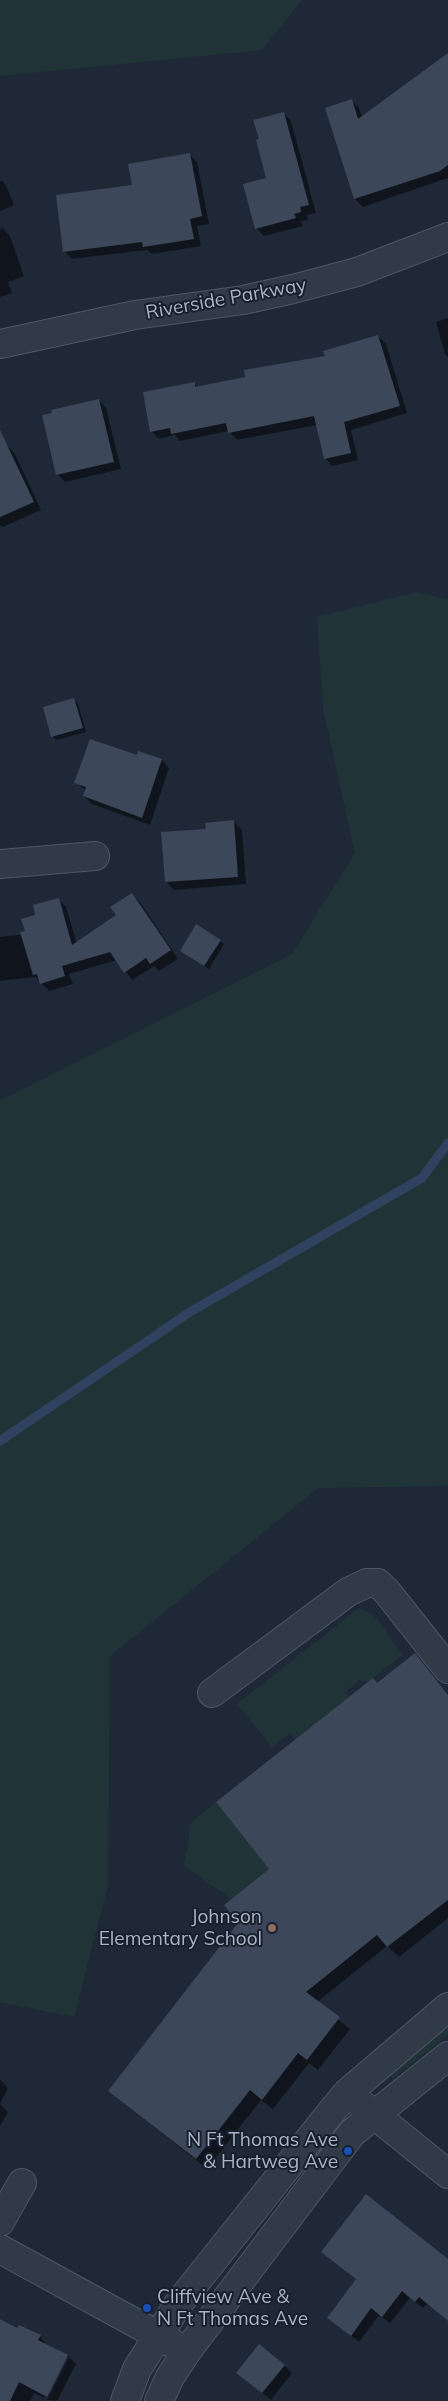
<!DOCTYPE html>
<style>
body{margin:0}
canvas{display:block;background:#1e2837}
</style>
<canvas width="448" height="2401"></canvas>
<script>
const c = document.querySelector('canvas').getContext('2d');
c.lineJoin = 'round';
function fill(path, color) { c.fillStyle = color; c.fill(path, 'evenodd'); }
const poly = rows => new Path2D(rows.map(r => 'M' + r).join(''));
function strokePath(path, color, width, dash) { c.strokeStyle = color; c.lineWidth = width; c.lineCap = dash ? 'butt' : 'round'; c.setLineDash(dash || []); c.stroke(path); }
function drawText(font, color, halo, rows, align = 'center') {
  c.font = font + ' Mulish,sans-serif'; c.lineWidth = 4; c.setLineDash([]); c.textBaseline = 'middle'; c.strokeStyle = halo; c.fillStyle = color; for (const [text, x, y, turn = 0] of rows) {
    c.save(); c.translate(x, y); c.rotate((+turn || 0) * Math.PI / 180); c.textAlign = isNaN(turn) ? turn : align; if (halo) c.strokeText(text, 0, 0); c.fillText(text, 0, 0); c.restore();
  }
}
const green = poly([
 [0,0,302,0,262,50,0,76],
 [418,592,448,600,448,1486,318,1488,110,1656,108,1885,74,2017,0,2002,0,1101,292,954,355,853,323,708,317,617],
 [358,1609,367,1611,377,1619,402,1655,368,1682,360,1680,345,1692,349,1697,295,1739,290,1733,272,1747,237,1704],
 [216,1802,269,1869,231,1899,183,1865,188,1846,190,1824],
 [448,2015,448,2035,393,2078,382,2067]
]);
const shadow = poly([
 [448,55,448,178,363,207,355,199,327,109,351,100,359,108,362,117],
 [284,113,291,121,316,213,307,215,308,220,301,221,303,226,264,236,256,228],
 [190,155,197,162,209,224,197,226,201,246,152,254,147,250,72,259,64,251,133,186],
 [0,181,2,181,6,185,14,205,0,211],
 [2,228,10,236,24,276,8,282,12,293,0,297,0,229],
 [448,318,448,357,445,354,436,322],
 [378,336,386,344,407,413,351,430,358,460,332,466,325,458,317,425,237,440,229,431,180,441,175,435,159,439,151,431,194,384,198,388,246,378,326,357],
 [99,400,106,408,121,469,65,482,57,474],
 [0,438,15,454,41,510,3,527,0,525],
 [74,700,78,704,86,732,56,740,52,736],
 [137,757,162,760,169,768,150,825,92,804,84,796,86,791,75,782],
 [234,822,242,830,246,884,174,890,166,882,162,833,207,830],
 [132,894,140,902,178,959,159,971,154,966,132,980,117,960,69,974,73,984,49,991,36,977,0,981,0,937,27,934,37,916,58,899,66,907,77,944,118,916],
 [220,941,224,944,209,969,181,951],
 [415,1655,448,1694,448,1918,399,1957,387,1946,317,2002,350,2029,318,2070,309,2063,273,2109,261,2100,207,2169,109,2091,239,1923,378,1684],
 [0,2079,8,2088,0,2104],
 [0,2104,8,2112,0,2126],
 [448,2260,448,2321,427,2304,423,2308,410,2298,390,2323,379,2315,359,2342,329,2318],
 [0,2330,18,2330,40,2336,47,2345,68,2356,76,2364,57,2401,47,2400,69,2357,66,2357,45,2398,34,2393,30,2401,0,2401],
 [284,2365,292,2373,271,2400,238,2373]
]);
const stream = poly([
 [0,1441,190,1312,422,1178,448,1143]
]);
const building = poly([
 [448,53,448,165,440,171,354,199,325,108,352,99,358,119],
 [284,112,309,205,300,207,301,212,294,214,296,218,255,229,243,184,266,178,256,140,259,139,253,120],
 [190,153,202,216,190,219,194,239,143,247,142,242,63,252,56,195,132,185,128,164],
 [378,335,400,406,344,422,351,453,324,459,314,416,228,433,226,423,171,434,170,428,150,432,143,392,195,382,195,387,245,377,244,370,325,356,323,351],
 [99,399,114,462,56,475,42,415,52,413,51,410],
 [0,430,34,502,0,517],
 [74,698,83,728,51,737,43,707],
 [90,739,137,755,138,751,162,759,142,818,83,796,86,787,74,783],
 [234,820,238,877,165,882,161,832,206,829,205,823],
 [132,893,171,950,150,964,146,958,124,973,110,952,62,966,65,976,40,984,37,974,33,975,20,932,25,931,21,919,35,915,33,905,59,898,72,945,116,915,110,907],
 [196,924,221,940,204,966,180,951],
 [415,1653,448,1695,448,1900,387,1947,377,1935,306,1992,340,2017,307,2060,298,2053,262,2100,250,2090,196,2159,108,2091,238,1923,224,1905,269,1869,216,1802,373,1678,377,1683],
 [366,2194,448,2259,448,2321,419,2297,415,2302,402,2291,382,2317,371,2308,351,2336,327,2318,356,2279,321,2252],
 [0,2319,17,2328,19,2325,41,2335,38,2340,68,2355,47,2397,19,2382,10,2401,0,2401],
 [259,2344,285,2365,262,2393,236,2373]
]);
const minor = poly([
 [0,344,135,315,243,300,293,289,357,272,448,237],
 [0,864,95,856],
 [212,1693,348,1592,367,1583,378,1583,388,1593,448,1669],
 [360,2103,448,2174],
 [0,2222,22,2183],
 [0,2249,172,2343],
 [125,2401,137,2369,179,2303,328,2116,347,2093,448,2007],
 [159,2401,170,2377,187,2351,352,2133,448,2056]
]);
const markers = [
 [272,1928,5,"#8d6e63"],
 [348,2151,5,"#1a4fb4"],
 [147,2308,5,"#1a4fb4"]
];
const streetNames = [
 ["Riverside Parkway",226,299,-10]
];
const poiNames = [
 ["Johnson",262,1917],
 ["Elementary School",262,1939],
 ["N Ft Thomas Ave",338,2140],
 ["& Hartweg Ave",338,2162],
 ["Cliffview Ave &",157,2297,"left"],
 ["N Ft Thomas Ave",157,2319,"left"]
];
fill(green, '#203438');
fill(shadow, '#0007');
strokePath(stream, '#2f4360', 9);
fill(building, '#3c4759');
strokePath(minor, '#4f5766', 30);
strokePath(minor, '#313a47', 28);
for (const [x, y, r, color] of markers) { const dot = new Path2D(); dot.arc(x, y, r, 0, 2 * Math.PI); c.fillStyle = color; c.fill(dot); strokePath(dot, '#171f2c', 2); }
drawText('19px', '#abb4c5', '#171f2c', streetNames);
drawText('19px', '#abb4c5', '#171f2c', poiNames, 'right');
</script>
